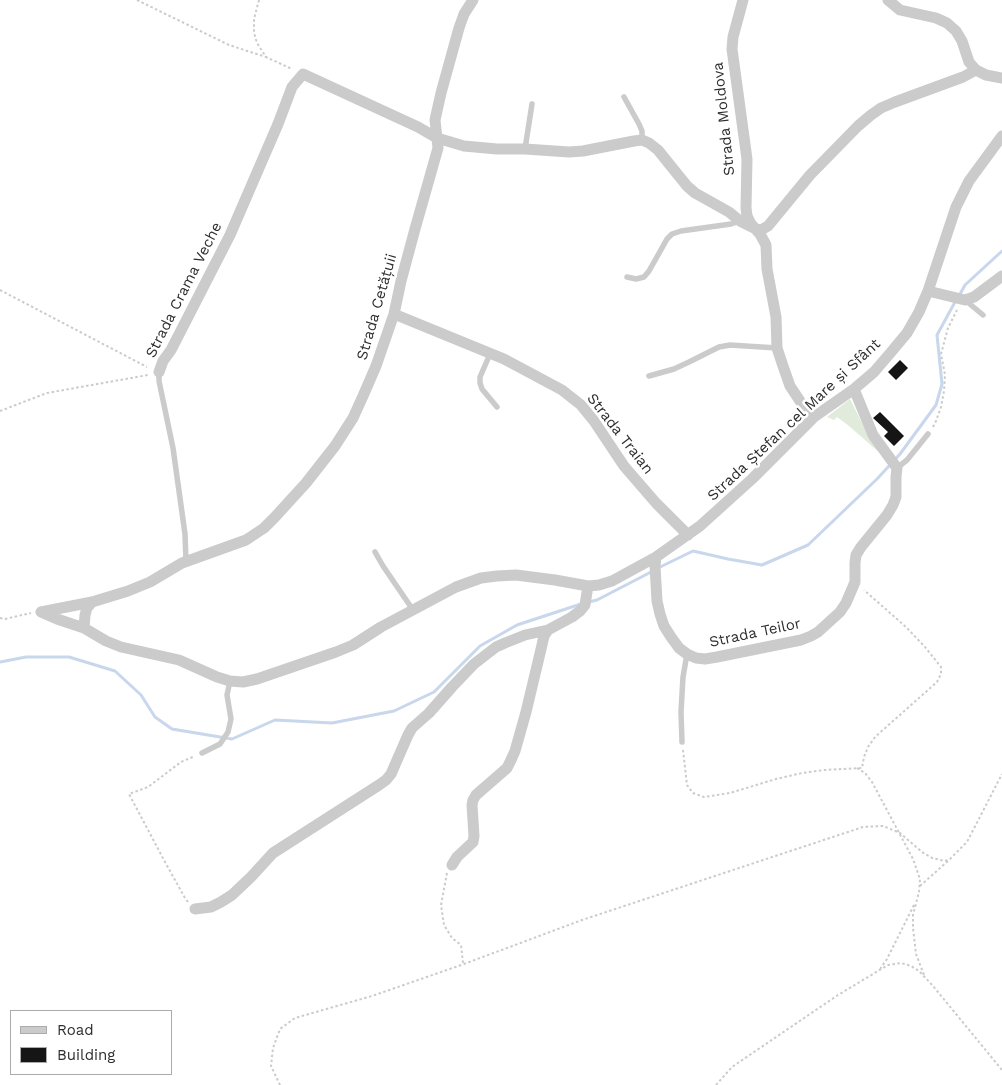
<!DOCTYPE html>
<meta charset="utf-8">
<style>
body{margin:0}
#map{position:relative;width:1002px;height:1085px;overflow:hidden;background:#fff;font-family:"Work Sans",sans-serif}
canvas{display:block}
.legend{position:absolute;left:10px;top:1010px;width:162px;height:65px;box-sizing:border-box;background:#fff;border:1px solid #ababab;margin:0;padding:6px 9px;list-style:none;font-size:15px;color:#2e2e2e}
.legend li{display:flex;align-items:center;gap:10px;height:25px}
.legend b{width:25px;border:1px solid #ababab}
</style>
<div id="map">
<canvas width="1002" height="1085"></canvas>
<ul class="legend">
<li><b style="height:6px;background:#cbcbcb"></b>Road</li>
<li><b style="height:14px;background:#151515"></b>Building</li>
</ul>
</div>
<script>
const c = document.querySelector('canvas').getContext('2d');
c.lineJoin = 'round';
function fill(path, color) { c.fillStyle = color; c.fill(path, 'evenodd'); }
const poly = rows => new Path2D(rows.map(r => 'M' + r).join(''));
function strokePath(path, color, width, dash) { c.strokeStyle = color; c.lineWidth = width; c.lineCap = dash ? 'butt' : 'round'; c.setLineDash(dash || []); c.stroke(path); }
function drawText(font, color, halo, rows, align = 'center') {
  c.font = font + ' "Work Sans",sans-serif'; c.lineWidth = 5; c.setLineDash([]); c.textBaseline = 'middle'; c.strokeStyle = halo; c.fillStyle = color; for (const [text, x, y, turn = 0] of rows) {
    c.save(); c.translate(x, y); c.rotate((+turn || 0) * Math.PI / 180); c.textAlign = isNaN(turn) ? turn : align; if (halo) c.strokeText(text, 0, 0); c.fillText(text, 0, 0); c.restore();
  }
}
const green = poly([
 [850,399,867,433,881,454,849,426,837,417,834,420,827,417]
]);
const stream = poly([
 [959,296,965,285,1002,251],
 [658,568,693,551,728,559,762,565,808,545,877,479,900,454,936,405,942,384,937,335,955,302],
 [589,602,597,600,653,571],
 [0,662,26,657,69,657,115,671,141,695,155,717,172,729,232,739,275,720,332,723,394,711,434,692,480,646,517,625,581,604]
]);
const building = poly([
 [900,360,908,368,896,380,888,372],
 [880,412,904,436,894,446,884,436,888,432,873,418]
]);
const path = poly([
 [137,0,229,45,266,57],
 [259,0,254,19,254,33,257,43,266,57,292,69],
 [0,290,147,367],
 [0,411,47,393,148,375],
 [933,427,936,421,941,407,944,391,945,375,941,354,948,328,957,310],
 [0,618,5,619,31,613],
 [683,750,687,785,693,793,704,797,730,793,776,779,802,773,824,770,862,768,864,757,868,747,875,737,937,682,941,674,941,667,925,647,906,627,864,590],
 [857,768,865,773,872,782,913,859,920,879,919,892,913,915,913,928,916,954,924,975],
 [447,873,441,905,444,925,452,938,461,945,463,963],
 [920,886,948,861],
 [188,902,185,898,165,862,129,794,148,787,181,762,195,756],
 [880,969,887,959,914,905],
 [280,1085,271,1066,273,1048,280,1029,295,1018,372,996,464,964,582,920,863,827,883,826,900,833,922,852,932,858,945,861,950,859,967,842,1002,774],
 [716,1085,732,1067,838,995,888,965,901,963,911,966,919,971,933,986,1002,1070]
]);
const lane = poly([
 [624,97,639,124,642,131,642,140],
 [525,149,532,104],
 [627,277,636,279,644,277,649,271,667,239,672,234,681,231,731,224,740,221],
 [965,300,983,315],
 [490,354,480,377,480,383,482,389,497,407],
 [159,372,159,381,173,448,185,534,186,562],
 [649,376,674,369,689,362,719,347,730,345,777,348],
 [897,468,907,460,928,434],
 [375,552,383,566,413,610],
 [682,742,681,712,683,677,687,654],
 [202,753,220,744,228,732,231,719,227,695,230,681]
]);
const street = poly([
 [743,0,733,37,732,49,747,159,746,208,747,216,751,224,760,234,766,245,767,269,776,317,777,348,783,366,790,386,802,404,814,417],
 [888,0,900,10,936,18,947,23,956,31,962,41,969,62,976,70,986,75,1002,78],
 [928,291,965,300,974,297,1002,276],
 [394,314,504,359,562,390,581,405,594,421,624,466,656,503,688,535],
 [159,372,163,361,171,350,230,235,278,124,292,87,303,74,418,127,437,138,464,146,497,149,525,149,569,152,583,151,634,141,642,140,649,143,658,150,666,160,687,186,695,193,729,212,740,221,756,229,761,230,768,226,810,175,858,126,871,115,881,108,895,102,963,77,976,70],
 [656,557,655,566,657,601,660,614,664,626,671,637,679,648,687,654,696,658,705,659,717,657,801,640,811,636,818,632,840,612,846,603,855,582,855,563,856,555,861,547,887,515,893,505,896,497,896,477,897,468,873,435,854,389],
 [41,612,57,619,84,628,106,641,121,647,179,660,217,677,230,681,243,682,257,679,336,652,353,645,381,627,456,587,481,578,497,576,516,575,555,580,588,586,599,585,612,581,656,557,700,526,752,479,814,417,854,389,874,372,892,351,907,333,919,312,928,291,956,207,969,181,1002,136],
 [41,612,92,602,128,591,150,582,182,563,246,540,264,528,275,517,306,483,335,446,353,418,363,396,376,366,394,314,401,281,415,229,438,148,435,120,441,93,459,28,464,14,473,0],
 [84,628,85,615,87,608,92,602],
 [452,865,457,857,473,842,474,836,472,805,473,800,476,795,507,768,511,760,515,751,526,712,542,645,544,636,548,630],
 [195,909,211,907,221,902,232,895,251,877,273,853,379,785,386,780,391,774,408,735,412,728,429,713,452,687,474,664,496,647,505,643,525,635,548,630,572,617,580,611,585,605,588,586]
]);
const streetNames = [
 ["Strada Moldova",724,119,-96],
 ["Strada Crama Veche",184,290,-63],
 ["Strada Cetățuii",377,307,-74],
 ["Strada Ștefan cel Mare și Sfânt",794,420,-43],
 ["Strada Traian",620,434,52],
 ["Strada Teilor",755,633,-12]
];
fill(green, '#e1ebdc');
strokePath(stream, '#c8d7eb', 3);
fill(building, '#151515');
strokePath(path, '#cbcbcb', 2, [2.5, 2.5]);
strokePath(lane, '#cbcbcb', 5.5);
strokePath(street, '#cbcbcb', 11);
drawText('15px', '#2e2e2e', '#fff', streetNames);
</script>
